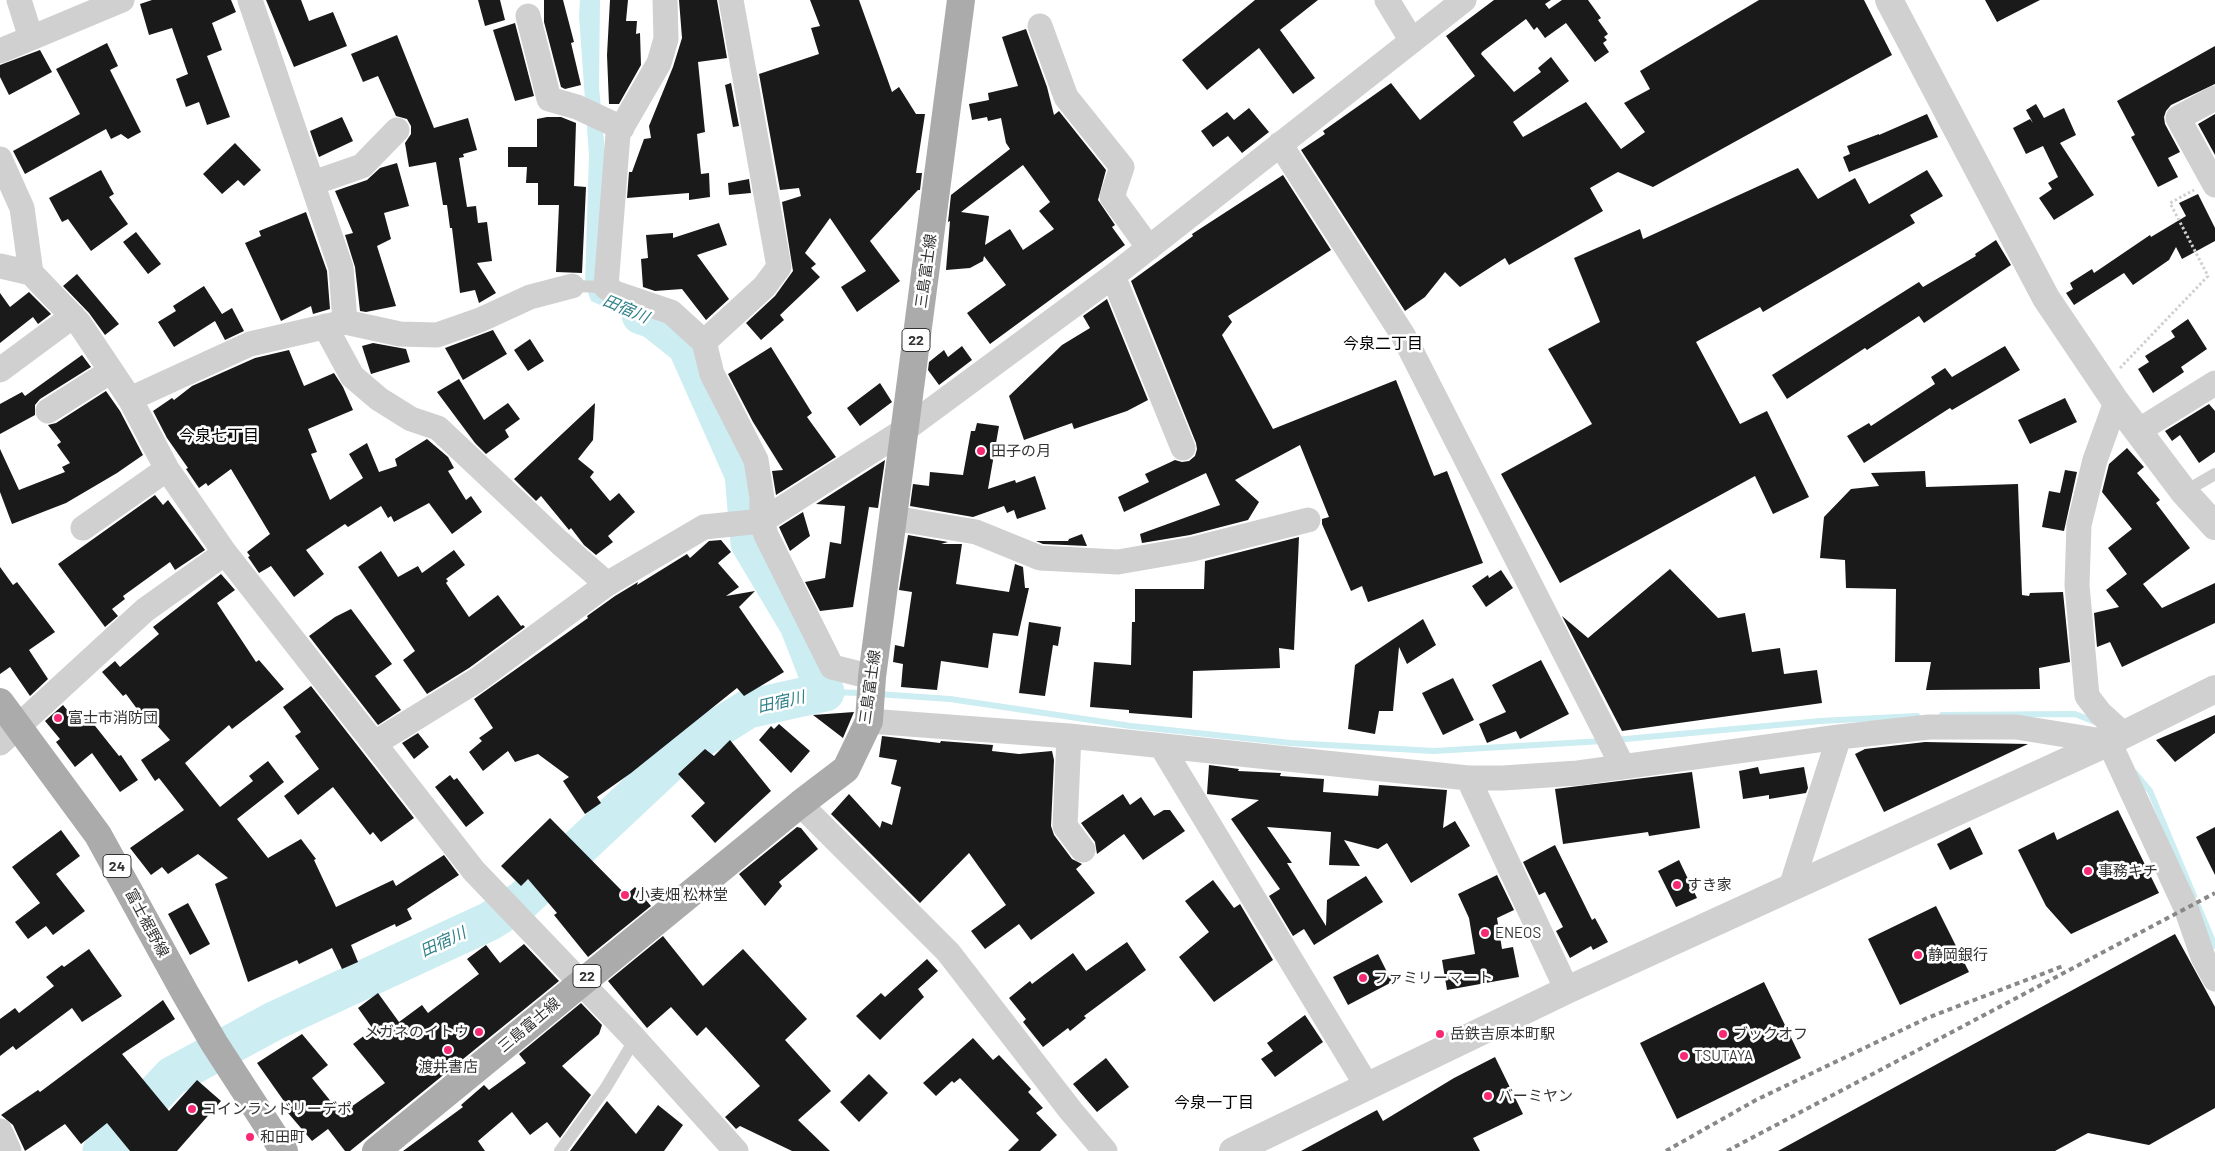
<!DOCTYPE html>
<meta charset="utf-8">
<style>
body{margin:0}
canvas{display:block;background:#fff}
</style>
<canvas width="2215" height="1151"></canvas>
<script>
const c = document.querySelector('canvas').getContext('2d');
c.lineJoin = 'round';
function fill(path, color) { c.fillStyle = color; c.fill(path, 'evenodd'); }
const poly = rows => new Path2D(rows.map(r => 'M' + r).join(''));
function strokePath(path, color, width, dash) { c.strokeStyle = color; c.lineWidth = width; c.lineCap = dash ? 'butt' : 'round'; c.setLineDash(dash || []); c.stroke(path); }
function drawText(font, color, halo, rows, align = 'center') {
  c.font = font + ' Barlow,"Noto Sans JP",sans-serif'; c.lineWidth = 5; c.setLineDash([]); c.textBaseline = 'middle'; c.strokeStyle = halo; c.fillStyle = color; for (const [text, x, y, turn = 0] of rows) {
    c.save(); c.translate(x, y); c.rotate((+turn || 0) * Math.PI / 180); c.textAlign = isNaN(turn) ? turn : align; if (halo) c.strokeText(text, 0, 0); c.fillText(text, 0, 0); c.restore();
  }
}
const water = poly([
 [580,0,600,0,599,87,605,152,595,281,670,324,688,342,679,346,649,321,614,311,591,301,585,285,589,155,579,16]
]);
const stream = poly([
 [825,692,864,693],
 [877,694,950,699,1131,726,1291,743,1434,751,1603,741],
 [1942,715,2075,714,2095,722],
 [1615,740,1820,721,1917,716],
 [2135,773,2150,791,2194,896],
 [2198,906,2215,946]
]);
const river = poly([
 [102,1151,172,1076,274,1021,490,921,523,900,684,749,748,709,825,692,799,625,750,543,744,474,687,346,653,319,641,315]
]);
const building = poly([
 [152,0,231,0,236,12,212,23,222,50,207,56,230,117,207,125,199,102,186,107,176,79,188,74,172,28,149,35,140,4],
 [266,0,301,0,309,21,333,12,347,46,294,67],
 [478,0,500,0,505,20,485,26],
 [544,0,563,0,574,42,571,43,581,85,565,89,561,87,544,22],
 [610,0,628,0,626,21,637,21,636,34,640,33,641,65,619,104,609,104,607,55],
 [679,0,717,0,727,58,698,62,705,132,697,134,701,174,709,173,710,197,689,200,689,193,627,198,629,172,632,172,644,139,651,138,649,126,673,67,682,38],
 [810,0,859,0,892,92,899,87,916,114,925,114,916,173,922,173,920,190,918,190,870,241,900,281,857,312,841,287,866,271,830,218,805,253,816,264,811,268,820,277,780,315,784,320,761,340,746,323,775,296,793,271,782,202,801,196,799,188,780,190,759,74,819,54,811,28,820,26],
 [1255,0,1318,0,1280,30,1315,78,1293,94,1259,48,1207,90,1182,60],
 [1494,0,1551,0,1545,4,1549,9,1562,0,1588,0,1601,18,1598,20,1608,34,1604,37,1607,40,1603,43,1609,52,1595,62,1566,23,1545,38,1537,27,1534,30,1526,19,1482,52,1481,54,1514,92,1541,72,1538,68,1551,57,1569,81,1513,122,1523,137,1586,102,1621,149,1645,132,1624,103,1650,89,1640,71,1759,0,1864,0,1892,55,1653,187,1618,172,1590,188,1603,211,1509,265,1505,258,1460,287,1445,272,1425,297,1405,311,1301,150,1325,134,1323,131,1391,83,1420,120,1475,76,1446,36],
 [1985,0,2040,0,1997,22],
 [515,23,534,96,515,101,493,30],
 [1026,29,1047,87,1054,115,1059,111,1106,170,1098,200,1115,225,1112,227,1125,245,990,344,967,313,1006,285,984,256,983,261,970,268,946,270,950,221,948,222,951,195,1010,149,1006,143,1001,118,988,121,987,117,972,120,969,104,989,100,988,93,1018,86,1002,37],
 [1023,165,1050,202,1039,211,1054,229,1023,250,1010,229,985,245,989,216,961,212],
 [397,35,434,128,468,118,477,150,463,154,464,157,459,158,467,207,476,206,478,223,487,222,492,261,477,263,496,293,479,303,475,290,460,293,452,228,450,228,447,205,443,205,436,162,409,167,405,143,411,134,411,126,407,119,396,116,378,76,363,82,351,54],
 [107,43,118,66,110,70,141,132,128,139,121,134,111,139,106,129,25,174,13,151,80,114,56,69],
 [2215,46,2215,84,2171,105,2166,111,2164,117,2165,124,2180,152,2168,158,2178,177,2158,187,2131,137,2135,135,2117,101],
 [40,50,52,72,9,95,0,77,0,65],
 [731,83,739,126,733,127,725,85],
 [2036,104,2044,118,2064,108,2076,135,2060,143,2094,195,2054,220,2039,198,2052,189,2048,183,2058,177,2043,146,2026,154,2013,128,2030,119,2033,123,2026,110],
 [1249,108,1269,132,1242,153,1228,136,1213,147,1201,131,1227,112,1234,120],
 [1927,114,1938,137,1849,172,1843,157,1850,154,1847,146,1879,134,1879,135],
 [2215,114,2215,155,2198,124],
 [342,117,353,141,319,157,310,131],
 [547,117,561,117,576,123,574,186,586,187,582,273,556,272,559,205,538,205,538,183,526,183,527,167,508,167,508,147,537,147,537,119],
 [235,143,261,170,244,186,238,180,222,194,203,174],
 [397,163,409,206,384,213,391,239,377,246,396,306,366,312,360,311,355,267,345,235,353,233,335,191,367,180,380,168],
 [1798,168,1818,199,1855,178,1869,204,1927,170,1943,196,1910,215,1915,223,1763,312,1760,307,1696,342,1740,424,1767,411,1809,497,1773,514,1755,476,1560,583,1501,474,1592,424,1548,349,1600,322,1574,258,1640,229,1643,239],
 [101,170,114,194,109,197,128,224,91,251,68,219,62,222,49,198],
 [1283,175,1331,250,1228,316,1232,322,1222,335,1273,429,1396,380,1434,476,1447,471,1483,563,1368,602,1362,586,1351,591,1322,524,1322,519,1329,517,1300,445,1235,480,1259,502,1248,520,1190,535,1142,543,1140,534,1220,505,1206,473,1124,512,1118,497,1149,482,1145,474,1175,460,1182,462,1189,461,1195,456,1197,449,1196,443,1131,281,1193,236,1192,234],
 [749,179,751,193,729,195,728,183],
 [2198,194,2215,228,2215,241,2182,259,2176,247,2169,260,2133,285,2124,273,2074,305,2066,293,2073,289,2070,283,2092,269,2094,273,2150,235,2151,237,2186,216,2179,203],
 [306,212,327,271,330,309,313,314,311,306,281,321,245,243,261,236,259,231],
 [719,223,727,245,697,255,729,299,706,320,682,289,655,291,643,287,641,259,648,258,646,235,673,233,673,238],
 [136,232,161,264,148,274,123,242],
 [1996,240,2011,265,1924,323,1919,316,1867,350,1865,348,1787,399,1772,375,1919,282,1923,287,1976,256,1975,254],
 [77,274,119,324,105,335,89,313,63,286],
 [204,286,222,314,232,308,244,331,225,340,215,321,174,347,158,322,176,311,173,306],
 [29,292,51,314,38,324,33,317,0,343,0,293,10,307],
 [1107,299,1148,400,1127,411,1074,429,1072,423,1024,440,1009,396,1062,345,1090,328,1083,316],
 [2188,319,2207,349,2181,367,2184,372,2153,393,2138,369,2149,362,2145,356,2175,337,2171,331],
 [493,330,507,354,463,380,445,348],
 [530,339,544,361,528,371,514,350],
 [373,343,406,349,410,362,371,374,362,346],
 [962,346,972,360,939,385,928,370,929,362,944,350,948,357],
 [2005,346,2020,370,1952,410,1950,408,1864,463,1847,436,1869,423,1871,426,1935,384,1931,377,1945,368,1952,377],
 [771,347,812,413,807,417,836,457,776,495,772,471,783,470,753,422,728,374],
 [289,350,304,386,334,373,343,387,353,410,308,429,317,452,311,454,330,500,363,478,349,454,367,443,379,472,397,466,395,459,427,439,448,457,454,468,448,471,466,500,471,496,482,512,452,534,429,503,394,522,391,516,388,518,381,506,348,527,345,524,306,550,324,574,294,597,271,566,259,573,248,557,250,556,247,552,270,534,231,469,208,486,206,483,199,488,186,469,188,468,167,438,153,411,172,398,174,400,192,386,255,358],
 [82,355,91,367,40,399,35,405,35,415,0,434,0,404,22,392,25,396],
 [459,379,484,420,508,403,520,419,505,430,509,437,486,454,475,443,437,392],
 [880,383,892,402,860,426,847,408],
 [106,391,120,411,143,455,117,473,66,503,12,524,0,492,0,449,19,490,65,472,62,467,70,463,57,445,61,442,48,425,56,423],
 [2065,398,2077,422,2030,444,2018,420],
 [595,403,593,440,578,459,594,472,590,477,610,501,619,493,635,512,608,536,613,542,596,555,584,545,571,528,569,530,541,496,536,501,514,479],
 [2209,404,2215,411,2215,452,2199,463,2180,435,2172,441,2165,431],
 [977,423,999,426,988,489,1015,480,1016,483,1035,476,1046,509,1017,519,1014,510,1007,513,1004,506,973,517,910,506,913,484,929,486,930,472,963,475,971,431,975,431],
 [2127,448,2144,467,2137,473,2160,500,2156,503,2190,548,2143,584,2162,608,2215,583,2215,623,2122,667,2110,642,2097,647,2094,613,2119,607,2106,590,2127,574,2108,548,2132,529,2102,492,2109,464],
 [885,460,878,508,869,507,853,607,820,611,805,582,825,578,830,542,841,544,845,506,816,504],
 [2065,470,2077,472,2064,531,2042,527,2049,491,2060,493],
 [1925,471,1926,487,2018,484,2022,595,2029,596,2030,593,2063,592,2070,662,2039,668,2040,689,1926,690,1931,662,1895,662,1896,589,1846,588,1845,560,1820,558,1824,517,1851,489,1879,486,1871,473],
 [155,495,163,505,168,500,205,550,175,570,170,562,123,596,125,599,112,609,118,616,105,627,58,564],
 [803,512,810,536,790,551,779,527],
 [1082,534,1087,546,1043,544,1036,541,1068,541,1069,539],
 [908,535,948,542,941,544,962,544,956,584,1009,592,1015,564,1023,567,1025,588,1029,588,1018,636,993,633,988,668,941,661,937,690,901,687,903,664,893,662,895,645,904,647,912,592,899,590],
 [1299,537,1294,650,1279,648,1280,668,1193,671,1192,718,1129,713,1129,710,1090,707,1094,662,1131,665,1132,622,1135,622,1135,589,1204,589,1205,561],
 [721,540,731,552,718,563,739,587,726,596,755,591,739,607,784,672,744,696,737,688,631,773,597,797,601,803,585,814,563,781,569,777,538,754,515,762,508,751,483,771,469,752,482,741,479,738,493,728,474,699,588,618,587,616,615,596,638,582,637,585,687,554,690,558,709,541],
 [454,550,465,565,446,579,448,581,446,583,469,617,498,595,521,626,523,625,525,627,469,668,427,694,403,660,415,651,358,567,381,551,398,577,418,566,422,573],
 [0,567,13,585,17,582,55,632,29,650,48,679,30,696,10,667,0,674],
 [1670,569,1718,618,1745,613,1752,652,1780,648,1784,674,1817,670,1822,703,1622,731,1562,616,1588,638],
 [1501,570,1513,588,1486,607,1472,586,1488,575,1489,578],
 [221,574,235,590,217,603,256,662,259,660,284,689,232,729,229,725,185,763,220,807,253,781,249,776,268,761,284,782,237,819,268,858,301,839,316,859,314,860,336,907,393,880,396,886,444,855,459,875,407,909,412,919,396,927,395,924,351,945,358,962,342,969,332,948,299,964,297,960,248,982,215,884,228,878,198,854,168,874,162,867,151,875,130,848,184,810,159,778,155,781,141,760,170,740,147,714,143,717,126,694,123,696,102,672,115,661,120,667,159,634,153,627],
 [351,609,392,664,375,676,401,710,378,725,309,636,335,617],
 [1423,619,1436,645,1407,664,1399,647,1393,711,1379,711,1375,734,1348,729,1355,665],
 [1029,622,1061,627,1058,646,1053,645,1045,696,1019,693],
 [1541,660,1569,714,1520,739,1516,731,1487,743,1479,724,1506,712,1492,685],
 [1453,678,1474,720,1443,735,1422,693],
 [311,686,414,818,381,842,373,832,370,835,333,787,298,815,284,796,319,769,295,736,301,732,283,707],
 [63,705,79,724,88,717,119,756,121,755,138,780,120,792,92,753,75,767,56,742,60,739,45,721],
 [854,712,843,738,813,715],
 [2215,715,2215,733,2175,762,2156,740],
 [779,724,810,751,791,773,759,740,771,726,774,729],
 [418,733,429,747,414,759,402,743],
 [882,736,940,743,941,741,993,745,992,751,1019,754,1052,751,1054,760,1051,826,1054,835,1072,859,1082,864,1076,869,1095,893,1031,940,1019,924,985,949,971,931,1006,905,969,853,920,903,831,814,849,794,880,828,882,821,892,825,901,787,891,784,897,760,879,757],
 [730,740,771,791,715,843,691,816,705,803,678,774,705,749,714,756],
 [1925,742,2028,744,1884,812,1855,754,1865,749],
 [1209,765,1239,769,1238,771,1281,773,1280,776,1324,779,1323,792,1378,796,1379,785,1447,790,1443,828,1455,821,1470,846,1411,883,1387,843,1378,849,1344,840,1360,866,1329,865,1331,832,1267,827,1292,863,1287,863,1326,926,1327,900,1366,876,1383,902,1314,945,1304,929,1293,936,1269,896,1280,889,1231,819,1259,800,1207,794],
 [1758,767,1760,774,1804,767,1808,788,1806,793,1769,799,1769,795,1743,799,1739,771],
 [1692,772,1700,828,1649,836,1648,832,1563,844,1555,789],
 [450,775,454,780,457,778,484,813,466,827,435,787],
 [1123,794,1130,805,1141,797,1154,816,1164,810,1170,810,1185,831,1143,860,1124,834,1097,854,1095,842,1081,823],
 [2118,810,2159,893,2071,934,2046,906,2018,850,2054,832,2057,840],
 [550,818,626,895,635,887,651,906,588,957,554,915,557,913,528,879,521,886,501,866],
 [797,827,801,828,818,849,779,882,782,886,765,906,739,874],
 [1970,827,1983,854,1950,870,1937,844],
 [2215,827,2215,875,2196,837],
 [61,830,80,856,56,874,85,911,53,935,46,926,28,939,15,922,40,903,12,867],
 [1555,845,1592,920,1595,918,1608,942,1593,950,1591,946,1570,958,1556,931,1563,927,1545,892,1539,895,1523,862],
 [1679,860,1697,898,1676,907,1658,871],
 [1497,875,1514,910,1497,918,1502,949,1513,947,1519,977,1447,990,1442,960,1475,954,1469,918,1458,894],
 [1213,880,1234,908,1240,904,1273,960,1214,1002,1179,957,1209,932,1185,901],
 [188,903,210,944,190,955,168,914],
 [1936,906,1969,972,1900,1005,1868,939],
 [2175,934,2215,1007,2215,1108,2149,1145,2088,1133,2055,1151,1778,1151],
 [663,936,703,986,743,949,807,1019,785,1040,831,1091,798,1120,830,1151,792,1151,740,1126,736,1129,725,1117,760,1086,706,1027,697,1036,671,1007,647,1028,608,981],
 [1127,942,1146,970,1084,1016,1086,1018,1070,1031,1068,1028,1043,1047,1023,1022,1026,1019,1009,998,1030,981,1032,984,1073,953,1086,971],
 [524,944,559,981,350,1151,345,1151,328,1129,312,1141,283,1107,286,1104,257,1063,302,1034,328,1065,312,1078,341,1114,385,1083,353,1044,373,1029,358,1008,378,993,399,1022,422,1005,428,1013,479,974,467,959,486,945,500,963],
 [89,949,122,996,82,1022,72,1008,16,1050,13,1046,0,1056,0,1019,15,1008,19,1013,54,986,46,977,62,965,64,967],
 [1378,954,1392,982,1348,1005,1333,977],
 [927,959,938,971,918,989,924,997,880,1040,856,1016,881,993,885,997],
 [1764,982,1801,1058,1677,1119,1640,1043],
 [163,1000,175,1019,122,1054,169,1111,197,1080,221,1101,177,1151,130,1151,107,1123,81,1144,65,1124,25,1151,13,1125,1,1115,38,1090,40,1092],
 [581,1003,602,1025,599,1034,562,1066,591,1095,560,1138,547,1122,530,1135,512,1112,478,1141,485,1151,403,1151,463,1107,461,1105,484,1085,489,1090,526,1063,519,1054],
 [1305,1015,1323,1042,1275,1077,1261,1059,1273,1051,1267,1043],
 [973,1038,993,1060,999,1055,1031,1089,1028,1092,1043,1108,1036,1113,1057,1135,1040,1151,1008,1151,1019,1140,960,1078,954,1083,952,1081,936,1096,923,1083],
 [1495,1057,1523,1114,1473,1138,1480,1151,1301,1151,1377,1110,1383,1121,1454,1078],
 [1106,1058,1129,1087,1097,1112,1073,1084],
 [869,1074,888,1093,859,1122,840,1102],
 [607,1101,636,1134,658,1105,683,1125,664,1151,570,1151]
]);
const path = poly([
 [2120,368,2208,276,2170,203,2194,190]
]);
const service = poly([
 [572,286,606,287],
 [2184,492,2215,474],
 [560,1151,605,1089,635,1039]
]);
const minor = poly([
 [19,0,31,38],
 [250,0,341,268,345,322],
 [665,0,666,39,659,63,618,134,606,287,615,293,671,312,704,342,712,374,756,460,762,498,762,521,766,535,832,667,872,677],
 [1387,0,1412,41],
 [528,16,549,99,577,107,622,128],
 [1040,26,1066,97,1122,167,1112,197,1149,248],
 [0,51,122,0],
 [2215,98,2178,118,2215,185],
 [1280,144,1403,335,1623,767],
 [0,159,22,208,31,273],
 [313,183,362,166,397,130],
 [0,266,31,273,79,323,130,399,167,469,225,553,474,871,635,1039,736,1151],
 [1113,276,1183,448],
 [325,326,352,376,379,399,411,419,438,428,559,542,607,584],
 [704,342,764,287,779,267,731,0],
 [0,370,73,316],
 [130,399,250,344,345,322,400,334,437,335,480,320,530,297,572,286],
 [2116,402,2095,460,2079,525,2077,585,2087,696,2100,713,2124,735],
 [48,411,111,371],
 [2138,431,2215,383],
 [893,518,976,532,1040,558,1118,562,1193,549,1308,520],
 [83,528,167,469],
 [869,721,1069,736,1468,778,1503,778,1578,773,1839,737,1929,727,2016,727,2109,742,2186,908,2203,957,2215,979],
 [1069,736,1065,826,1083,850],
 [0,743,145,610,225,553],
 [375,743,477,680,607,584,704,527,762,521,903,431,1113,276,1464,0],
 [1162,747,1367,1086],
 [1468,778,1567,990],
 [800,804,948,952,1071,1111,1105,1151],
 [1791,887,1839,737],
 [0,1131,9,1151]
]);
const tertiary = poly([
 [1889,0,2046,298,2116,402,2184,492,2215,526],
 [1233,1151,1567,990,2109,742,2215,689]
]);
const primary = poly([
 [0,702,98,835,185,993,214,1043,284,1151],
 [376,1151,800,804,846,769,869,721,872,677,961,0]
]);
const rail = poly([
 [1666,1151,1756,1100,1927,1018,2063,966],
 [1727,1151,2215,893]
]);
const markers = [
 [981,451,5,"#f72874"],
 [58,718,5,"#f72874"],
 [2088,871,5,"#f72874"],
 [1677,885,5,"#f72874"],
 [625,895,5,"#f72874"],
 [1485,933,5,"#f72874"],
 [1918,955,5,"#f72874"],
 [1363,978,5,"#f72874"],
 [479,1032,5,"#f72874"],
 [1440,1034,5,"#f72874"],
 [1723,1034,5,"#f72874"],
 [448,1050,5,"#f72874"],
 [1684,1056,5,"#f72874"],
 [1488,1096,5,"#f72874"],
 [192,1109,5,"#f72874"],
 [250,1137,5,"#f72874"]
];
const shields = [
 [916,340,28],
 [117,866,28],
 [587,976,28]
];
const shieldNames = [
 ["22",916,340],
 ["24",117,866],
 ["22",587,976]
];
const streetNames = [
 ["三島富士線",926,271,-82],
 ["三島富士線",870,687,-82],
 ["富士裾野線",147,923,62],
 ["三島富士線",529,1025,-40]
];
const poiNames = [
 ["田子の月",991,451],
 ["富士市消防団",68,718],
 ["事務キチ",2098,871],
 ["すき家",1687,885],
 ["小麦畑 松林堂",635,895],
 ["ENEOS",1495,933],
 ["静岡銀行",1928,955],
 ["ファミリーマート",1373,978],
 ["メガネのイトウ",469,1032,"right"],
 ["岳鉄吉原本町駅",1450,1034],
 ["ブックオフ",1733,1034],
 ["TSUTAYA",1694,1056],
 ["渡井書店",448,1067,"center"],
 ["バーミヤン",1498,1096],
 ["コインランドリーデポ",202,1109],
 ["和田町",260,1137]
];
const waterNames = [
 ["田宿川",626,309,23],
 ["田宿川",781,702,-13],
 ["田宿川",443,942,-25]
];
const neighbourhoodNames = [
 ["今泉二丁目",1383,344],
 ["今泉七丁目",219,436],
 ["今泉一丁目",1214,1103]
];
fill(water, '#ccedf1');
strokePath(stream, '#ccedf1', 6);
strokePath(river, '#ccedf1', 39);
fill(building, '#1a1a1a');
strokePath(path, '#d0d0d0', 3, [2.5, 2.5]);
strokePath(service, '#d0d0d0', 12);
strokePath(minor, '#d0d0d0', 25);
strokePath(tertiary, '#d0d0d0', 28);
strokePath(primary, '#ababab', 28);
strokePath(rail, '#888', 4, [5, 4]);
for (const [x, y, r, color] of markers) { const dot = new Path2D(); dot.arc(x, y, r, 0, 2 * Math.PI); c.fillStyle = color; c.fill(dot); strokePath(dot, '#fff', 2); }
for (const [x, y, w] of shields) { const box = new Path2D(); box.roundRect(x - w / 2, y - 11.5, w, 23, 4); c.fillStyle = '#fff'; c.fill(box); strokePath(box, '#333', 1); }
drawText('bold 14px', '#333', null, shieldNames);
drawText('15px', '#333', '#fff', streetNames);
drawText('15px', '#333', '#fff', poiNames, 'left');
drawText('italic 16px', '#30818a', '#fff', waterNames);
drawText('16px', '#000', '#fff', neighbourhoodNames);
</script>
